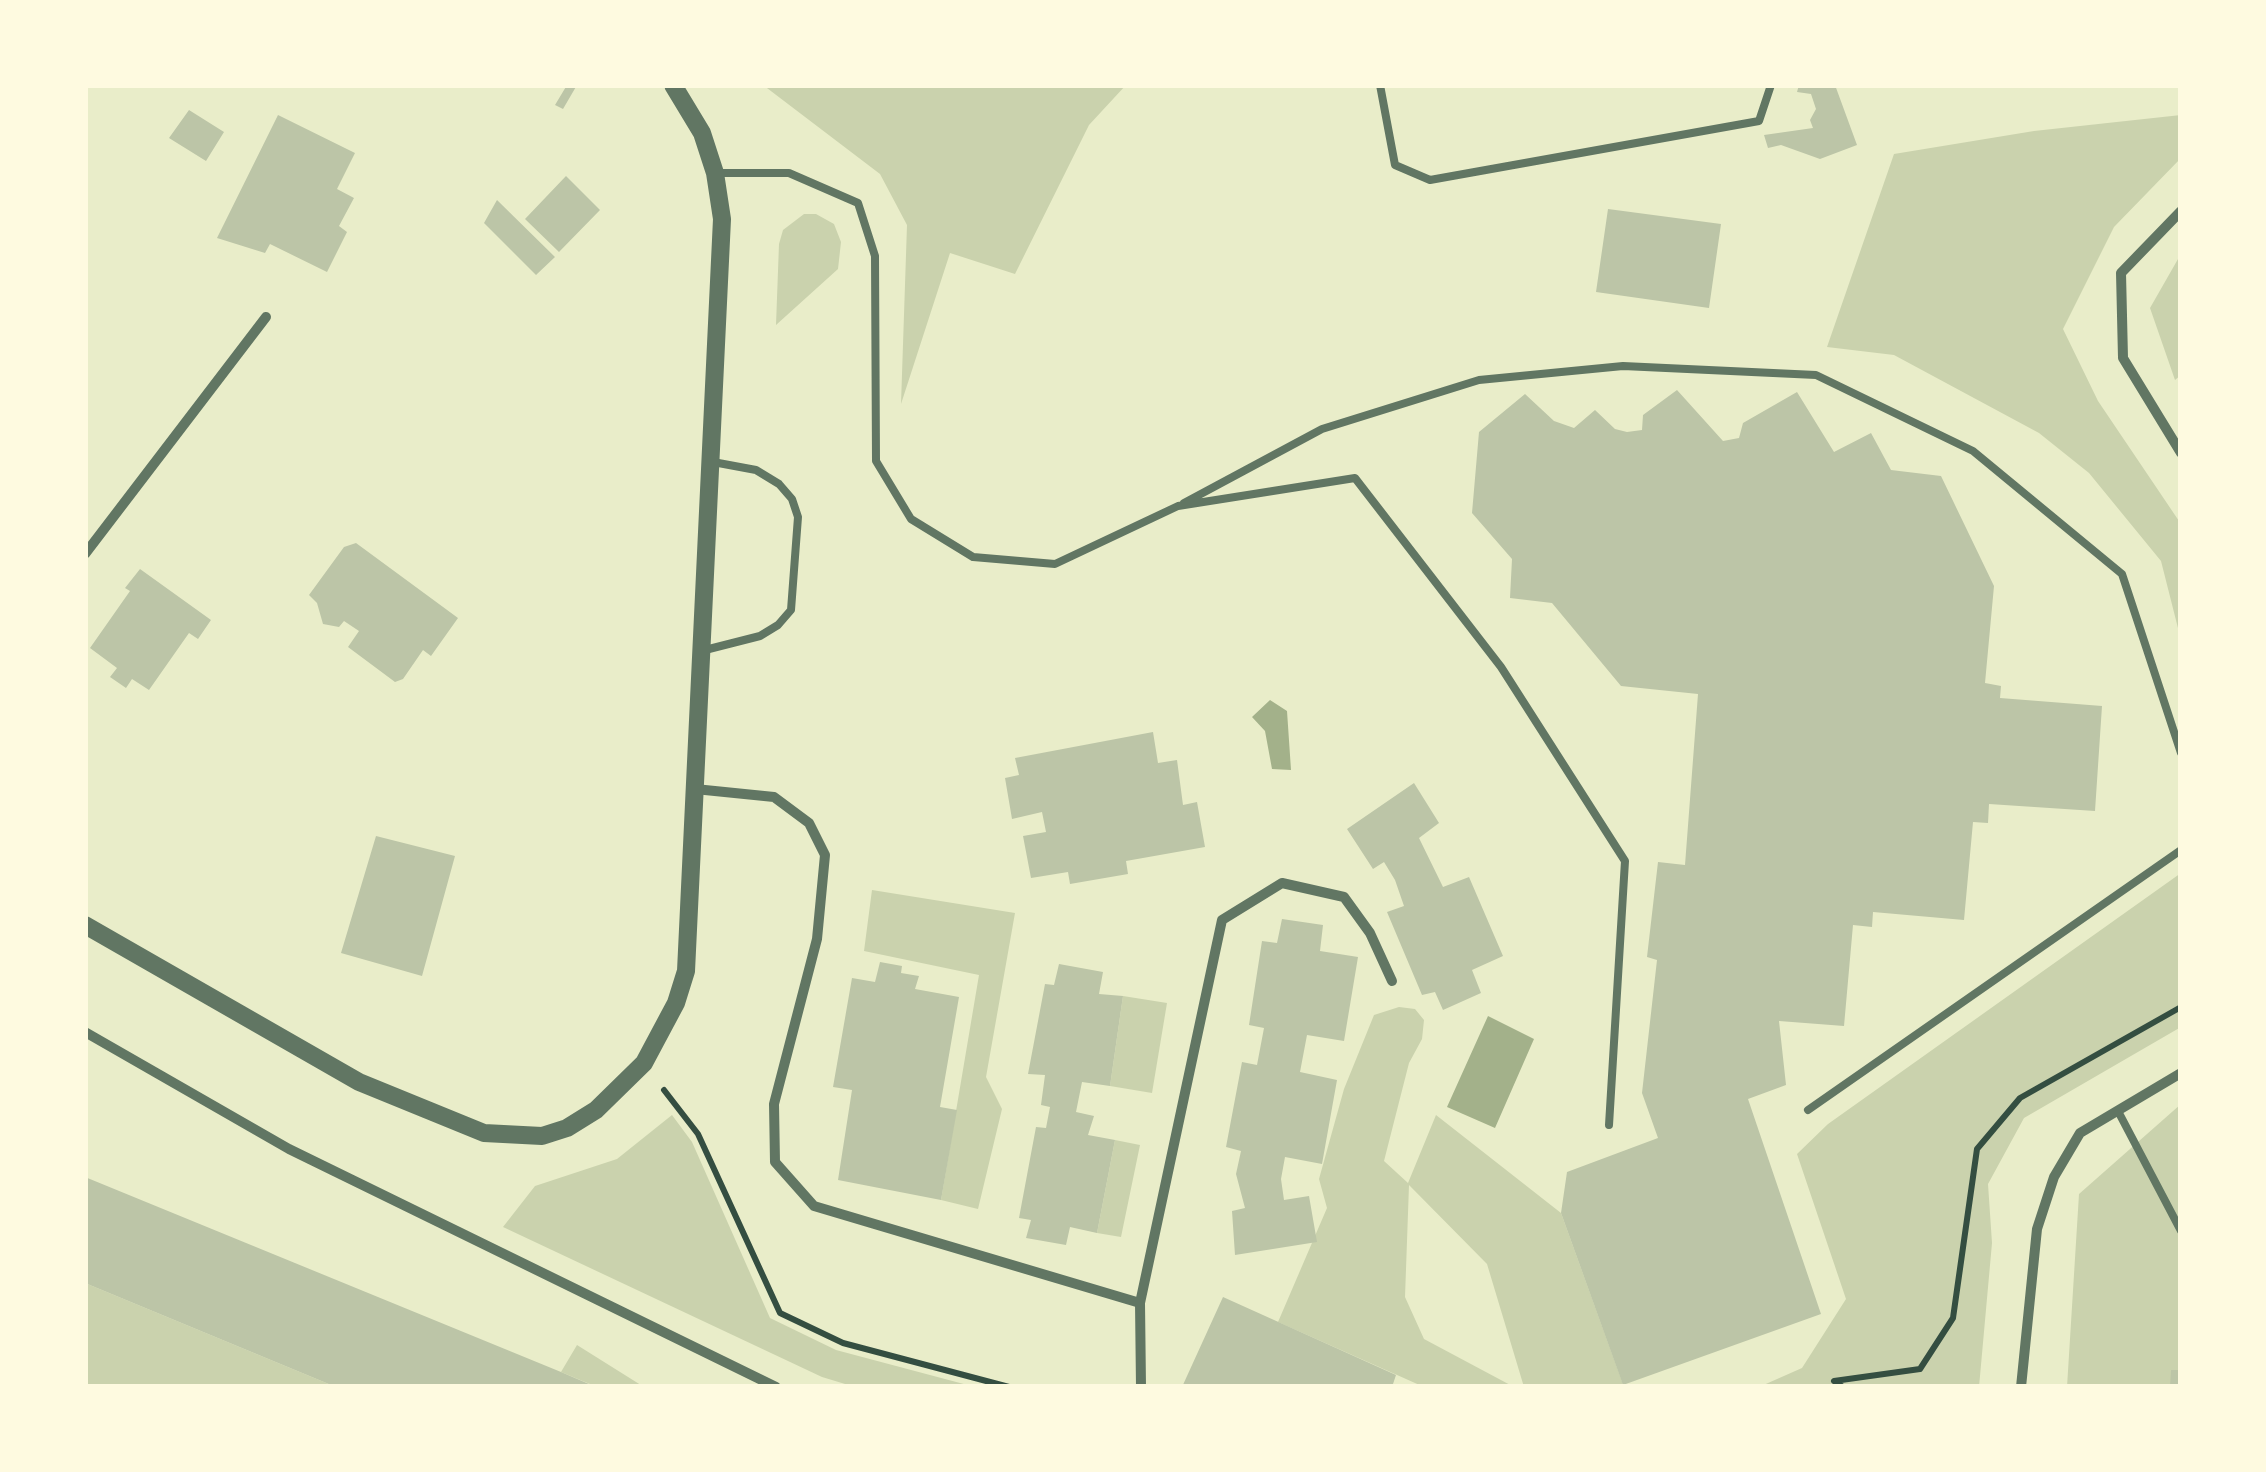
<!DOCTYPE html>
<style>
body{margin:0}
#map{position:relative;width:2266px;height:1472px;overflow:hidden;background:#e9edc9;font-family:"IBM Plex Serif",serif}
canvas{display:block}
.frame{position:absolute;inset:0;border:88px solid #fefae0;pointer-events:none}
</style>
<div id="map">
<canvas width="2266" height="1472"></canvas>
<div class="frame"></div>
</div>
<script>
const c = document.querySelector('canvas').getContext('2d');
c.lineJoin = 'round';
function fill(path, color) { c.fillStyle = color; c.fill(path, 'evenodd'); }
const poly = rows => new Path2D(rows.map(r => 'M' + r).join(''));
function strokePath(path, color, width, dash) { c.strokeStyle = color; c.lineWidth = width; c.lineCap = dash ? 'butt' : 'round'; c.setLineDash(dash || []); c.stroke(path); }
const green = poly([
 [763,85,1126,85,1089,125,1015,274,950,253,901,404,907,225,880,174],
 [2181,115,2181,158,2114,227,2063,329,2098,401,2181,524,2181,640,2161,561,2089,473,2039,433,1894,355,1827,347,1894,154,2034,131],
 [804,214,816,214,834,224,841,242,838,269,776,325,779,244,783,230],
 [2178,259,2181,375,2175,380,2150,308],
 [2181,873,2181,1027,2024,1118,1988,1184,1992,1243,1979,1387,1759,1387,1802,1368,1846,1299,1797,1154,1828,1124],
 [872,890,1015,913,986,1077,1002,1109,978,1209,941,1200,979,975,864,951],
 [1123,996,1167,1003,1152,1093,1110,1086],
 [1399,1007,1415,1009,1424,1020,1422,1039,1409,1063,1384,1161,1408,1183,1436,1115,1561,1213,1624,1387,1524,1387,1487,1264,1409,1185,1405,1297,1424,1339,1514,1387,1424,1387,1278,1322,1327,1208,1319,1179,1344,1089,1374,1015],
 [2181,1104,2181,1387,2067,1387,2079,1194],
 [672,1115,692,1142,770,1318,836,1350,975,1387,855,1387,822,1377,503,1227,535,1186,617,1159],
 [1115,1140,1140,1145,1121,1237,1097,1233],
 [85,1283,336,1387,85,1387],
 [577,1345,644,1387,597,1387,561,1372]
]);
const water = poly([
 [1270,700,1287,711,1291,770,1272,769,1265,731,1252,717],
 [1488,1016,1534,1039,1495,1128,1447,1107]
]);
const building = poly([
 [567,85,577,85,563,109,555,105],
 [1799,85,1835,85,1857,145,1820,159,1781,145,1768,148,1764,135,1813,128,1810,120,1816,109,1811,94,1797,92],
 [189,110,224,132,206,161,169,138],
 [278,115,355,153,337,189,354,198,339,226,347,232,327,272,270,244,265,253,217,238],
 [566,176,600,210,559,252,525,219],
 [497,200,555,257,536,275,484,223],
 [1608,209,1721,224,1709,308,1596,292],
 [1677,390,1723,441,1739,438,1743,423,1797,392,1834,452,1871,433,1891,470,1941,476,1994,586,1985,683,2001,686,2000,698,2102,706,2095,811,1989,804,1988,823,1973,822,1964,920,1873,912,1872,927,1853,925,1844,1026,1779,1021,1786,1085,1748,1099,1821,1314,1623,1385,1561,1213,1567,1172,1658,1138,1642,1093,1657,960,1647,957,1658,862,1685,865,1698,694,1621,686,1552,603,1510,598,1512,559,1472,513,1479,432,1525,394,1554,421,1574,428,1595,410,1615,429,1627,432,1642,430,1643,415],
 [356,543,458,618,431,656,423,650,403,679,395,682,348,647,359,631,344,621,339,627,323,624,317,603,309,595,344,547],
 [140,569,211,620,198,639,189,633,149,690,132,679,126,688,110,677,117,668,90,648,130,591,125,588],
 [1153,732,1158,763,1177,760,1183,805,1197,802,1205,847,1126,861,1128,874,1070,884,1068,872,1031,878,1023,836,1046,832,1042,812,1012,819,1005,778,1019,775,1015,758],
 [1414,783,1439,823,1419,838,1443,887,1469,877,1503,956,1472,970,1481,993,1443,1010,1435,992,1422,995,1387,912,1404,906,1395,880,1384,862,1373,869,1347,829],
 [376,836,455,856,422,976,341,953],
 [1282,919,1323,925,1320,951,1358,957,1344,1041,1307,1035,1300,1072,1337,1080,1322,1164,1285,1157,1281,1179,1284,1200,1309,1196,1317,1242,1235,1255,1232,1211,1245,1208,1236,1174,1241,1151,1226,1147,1242,1062,1257,1065,1264,1028,1249,1025,1262,941,1277,943],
 [880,962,902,966,901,973,919,976,915,989,959,997,940,1107,957,1110,941,1200,838,1180,852,1090,833,1087,852,978,875,982],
 [1059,964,1103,972,1099,994,1123,996,1110,1086,1082,1082,1076,1112,1094,1116,1088,1135,1115,1140,1097,1233,1070,1227,1066,1245,1026,1238,1031,1220,1019,1218,1036,1127,1046,1128,1050,1107,1041,1105,1045,1075,1028,1074,1045,984,1054,985],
 [85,1177,561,1372,596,1387,336,1387,85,1283],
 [1223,1297,1396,1375,1392,1387,1182,1387],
 [2171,1370,2181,1370,2181,1387,2170,1387]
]);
const path = poly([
 [664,1090,698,1134,780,1313,843,1343,1009,1387],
 [1843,1387,1834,1381,1920,1369,1953,1318,1977,1149,2020,1098,2181,1007]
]);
const service = poly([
 [1380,85,1395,165,1430,180,1759,121,1771,85],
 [715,173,789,173,858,203,875,256,876,461,911,519,973,557,1055,564,1178,506,1355,478,1501,667,1625,861,1609,1125],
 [1184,503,1322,429,1479,380,1623,366,1816,375,1973,451,2122,574,2181,753],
 [705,650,760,636,778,625,791,610,798,517,792,499,779,484,756,470,713,462],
 [1808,1110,2181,850],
 [2119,1113,2181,1231]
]);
const minor = poly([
 [2181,211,2121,273,2123,358,2181,453],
 [85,554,266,317],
 [695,789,774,797,809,823,825,855,817,939,774,1104,775,1162,814,1206,1140,1303,1222,920,1282,883,1344,897,1370,933,1392,981],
 [85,1032,289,1149,776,1387],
 [1140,1303,1141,1387],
 [2021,1387,2037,1229,2054,1177,2080,1133,2181,1073]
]);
const tertiary = poly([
 [85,925,359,1082,484,1133,542,1136,567,1128,596,1110,644,1063,676,1003,686,971,722,219,715,173,702,133,673,85]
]);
fill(green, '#cad2ad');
fill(water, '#a3b18a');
fill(building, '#bcc5a7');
strokePath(path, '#344e41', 6);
strokePath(service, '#617663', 8);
strokePath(minor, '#617663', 10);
strokePath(tertiary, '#617663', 18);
</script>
